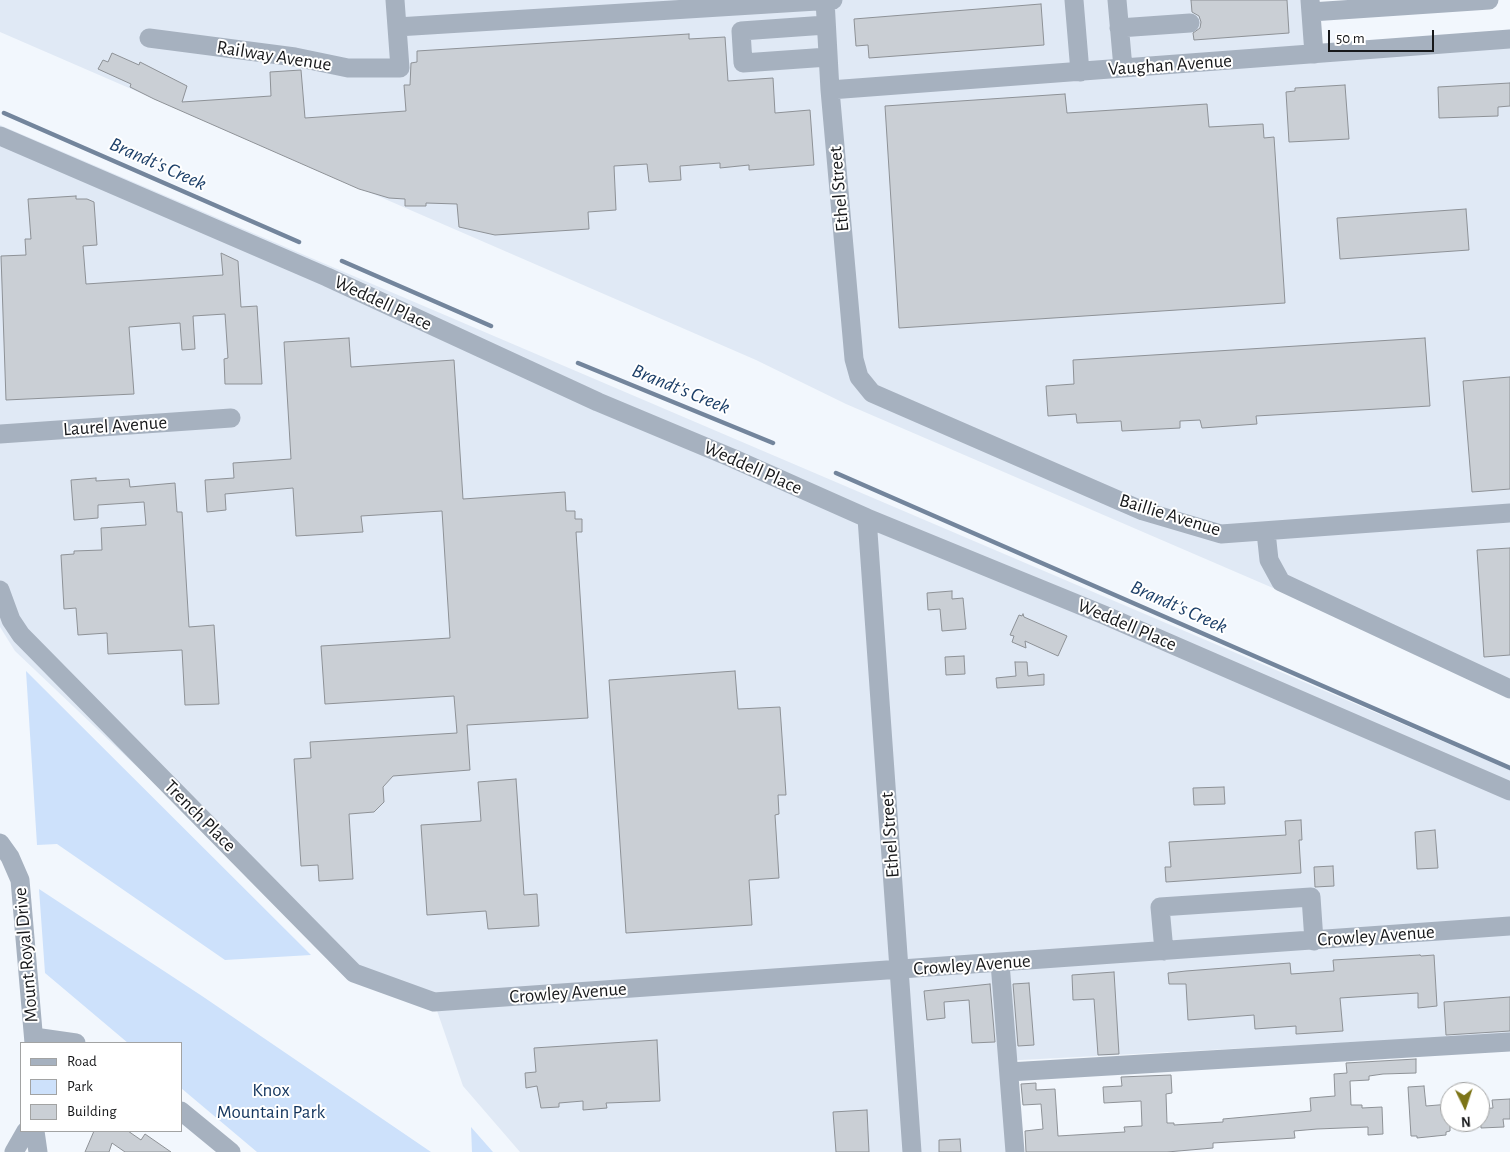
<!DOCTYPE html>
<style>
body{margin:0}
#map{position:relative;width:1510px;height:1152px;overflow:hidden;background:#f2f7fd;font-family:"Alegreya Sans",sans-serif}
canvas{display:block}
.legend{position:absolute;left:20px;top:1042px;width:162px;height:90px;box-sizing:border-box;background:#fff;border:1px solid #a2a3a3;margin:0;padding:6px 9px;list-style:none;font-size:15px;color:#17181a}
.legend li{display:flex;align-items:center;gap:10px;height:25px}
.legend b{width:25px;border:1px solid #a2a3a3}
.north{position:absolute;left:1440px;top:1082px;width:50px;height:50px;box-sizing:border-box;background:#fff;border:1px solid #a2a3a3;border-radius:50%;rotate:176deg;font-size:14px;font-weight:700;line-height:20px;text-align:center;color:#17181a}
.north::after{content:'';display:block;margin:auto;width:18px;height:22px;background:#7c7417;clip-path:polygon(50% 0,100% 100%,50% 72%,0 100%)}
.scale{position:absolute;left:1328px;top:30px;width:106px;height:22px;box-sizing:border-box;border:2px solid #17181a;border-top:0;padding-left:6px;font-size:15px;line-height:18px;white-space:nowrap;color:#17181a;-webkit-text-stroke:4px #fff;paint-order:stroke}
</style>
<div id="map">
<canvas width="1510" height="1152"></canvas>
<ul class="legend">
<li><b style="height:6px;background:#a6b1bf"></b>Road</li>
<li><b style="height:14px;background:#cde1fb"></b>Park</li>
<li><b style="height:14px;background:#cacfd5"></b>Building</li>
</ul>
<div class="north">N</div>
<div class="scale">50 m</div>
</div>
<script>
const c = document.querySelector('canvas').getContext('2d');
c.lineJoin = 'round';
function fill(path, color) { c.fillStyle = color; c.fill(path, 'evenodd'); }
const poly = rows => new Path2D(rows.map(r => 'M' + r).join(''));
function strokePath(path, color, width, dash) { c.strokeStyle = color; c.lineWidth = width; c.lineCap = dash ? 'butt' : 'round'; c.setLineDash(dash || []); c.stroke(path); }
function drawText(font, color, halo, rows, align = 'center') {
  c.font = font + ' "Alegreya Sans",sans-serif'; c.lineWidth = 4; c.setLineDash([]); c.textBaseline = 'middle'; c.strokeStyle = halo; c.fillStyle = color; for (const [text, x, y, turn = 0] of rows) {
    c.save(); c.translate(x, y); c.rotate((+turn || 0) * Math.PI / 180); c.textAlign = isNaN(turn) ? turn : align; if (halo) c.strokeText(text, 0, 0); c.fillText(text, 0, 0); c.restore();
  }
}
const built = poly([
 [0,0,1309,0,1313,56,1510,44,1510,695,1454,666,846,404,756,360,0,32],
 [0,125,1510,770,1510,1034,1002,1061,1009,1152,520,1152,463,1086,434,1002,354,973,15,651,0,627]
]);
const green = poly([
 [26,671,311,955,225,960,57,844,37,845],
 [39,889,202,996,431,1152,257,1152,181,1088,181,1043,128,1043,45,973],
 [471,1127,493,1152,472,1152]
]);
const stream = poly([
 [4,113,299,242],
 [342,261,491,326],
 [578,363,773,443],
 [836,473,1510,768]
]);
const building = poly([
 [1191,0,1287,0,1289,33,1194,40,1193,33,1200,28,1201,22,1199,16,1192,12,1191,0],
 [1041,4,1044,45,869,58,868,45,856,46,854,19,1041,4],
 [689,34,689,39,725,37,728,81,773,78,775,113,810,110,814,165,749,170,749,165,720,168,720,163,680,166,681,180,649,182,647,164,614,166,616,210,588,212,589,229,495,235,459,227,457,204,426,203,426,206,405,206,405,199,389,198,359,189,154,99,130,87,131,84,98,69,103,60,108,62,112,53,139,65,140,62,187,86,182,102,271,96,270,72,301,70,305,118,406,111,404,85,410,85,411,63,417,62,417,51,689,34],
 [1510,83,1510,106,1498,107,1498,116,1439,118,1438,87,1510,83],
 [1345,85,1349,139,1289,142,1286,92,1295,91,1295,88,1345,85],
 [1065,94,1067,113,1207,104,1209,127,1263,124,1264,138,1274,137,1285,303,899,328,885,106,1065,94],
 [76,196,76,199,87,199,94,202,97,245,83,246,86,284,223,275,221,253,238,261,241,307,257,306,262,384,225,384,224,359,228,358,225,314,193,316,195,349,182,350,180,323,129,327,134,394,6,400,1,256,26,255,25,239,31,239,28,199,76,196],
 [1466,209,1469,250,1340,259,1337,218,1466,209],
 [349,338,351,367,454,360,463,499,565,492,566,511,575,511,575,519,582,519,582,532,576,532,588,718,467,725,470,770,393,776,383,787,384,802,374,812,349,814,353,879,319,881,318,865,301,866,294,759,311,758,310,742,457,733,454,696,325,704,321,646,450,638,442,511,361,516,363,532,296,536,293,488,225,494,226,510,207,512,205,480,234,478,233,463,291,459,284,342,349,338],
 [1425,338,1430,406,1256,416,1257,424,1202,428,1200,420,1180,421,1180,428,1122,431,1121,421,1077,423,1076,414,1048,416,1046,386,1074,384,1073,360,1425,338],
 [1510,377,1510,489,1472,492,1463,381,1510,377],
 [96,478,96,481,129,479,130,487,175,483,177,512,182,512,189,627,214,625,219,704,185,705,182,650,108,654,107,633,78,635,76,608,64,609,61,555,74,554,74,551,102,550,101,528,146,525,144,502,98,505,98,518,74,520,71,480,96,478],
 [1510,548,1510,655,1484,657,1477,550,1510,548],
 [952,591,952,599,963,598,966,629,942,631,940,609,928,610,927,593,952,591],
 [1023,614,1024,617,1067,636,1058,656,1025,641,1026,648,1012,642,1014,636,1010,635,1019,615,1022,616,1023,614],
 [964,656,965,674,946,675,945,657,964,656],
 [1015,662,1027,662,1028,676,1044,674,1044,685,997,688,996,678,1016,676,1015,662],
 [735,671,738,709,780,707,786,795,778,795,779,814,775,815,779,878,749,880,752,925,626,933,609,680,735,671],
 [516,779,524,895,537,894,539,926,488,929,486,911,427,915,421,825,481,821,478,782,516,779],
 [1224,787,1225,804,1194,805,1193,788,1224,787],
 [1301,820,1302,840,1299,840,1301,873,1166,882,1165,867,1171,867,1169,842,1286,835,1285,821,1301,820],
 [1435,830,1438,868,1417,869,1415,832,1435,830],
 [1333,866,1334,886,1315,887,1314,867,1333,866],
 [1420,955,1421,956,1434,955,1437,1006,1418,1008,1418,993,1340,998,1343,1031,1296,1034,1296,1026,1255,1029,1254,1015,1188,1020,1186,984,1169,984,1168,973,1186,971,1290,963,1291,974,1334,971,1333,960,1420,955],
 [1114,972,1119,1054,1098,1055,1094,999,1073,1000,1072,975,1114,972],
 [1029,983,1034,1045,1018,1046,1013,984,1029,983],
 [990,984,995,1042,972,1043,969,1000,944,1002,945,1018,927,1020,924,991,990,984],
 [1510,997,1510,1031,1446,1035,1444,1002,1510,997],
 [657,1040,660,1101,606,1103,607,1108,583,1110,583,1101,559,1103,559,1107,541,1108,537,1086,526,1088,525,1073,536,1072,534,1048,657,1040],
 [1416,1059,1416,1073,1383,1074,1369,1076,1369,1080,1350,1081,1351,1105,1362,1105,1362,1108,1382,1107,1383,1134,1368,1135,1368,1127,1317,1129,1294,1131,1295,1138,1213,1143,1213,1148,1167,1152,1026,1152,1025,1131,1043,1129,1041,1104,1023,1105,1021,1084,1036,1083,1036,1090,1055,1089,1058,1136,1125,1132,1124,1127,1142,1126,1141,1101,1104,1103,1103,1087,1122,1086,1121,1077,1171,1075,1172,1093,1166,1094,1167,1123,1174,1123,1174,1125,1223,1122,1223,1119,1311,1111,1310,1098,1335,1096,1334,1074,1347,1073,1346,1063,1416,1059],
 [1424,1086,1426,1106,1450,1104,1450,1131,1446,1132,1446,1135,1417,1138,1417,1136,1411,1136,1408,1087,1424,1086],
 [1510,1099,1510,1119,1503,1119,1504,1127,1481,1128,1480,1109,1493,1108,1492,1100,1510,1099],
 [867,1110,869,1152,836,1152,833,1112,867,1110],
 [94,1131,128,1131,141,1140,145,1134,171,1152,125,1152,112,1143,109,1152,85,1152,94,1131],
 [960,1139,961,1152,939,1152,939,1140,960,1139]
]);
const minor = poly([
 [825,0,830,90,854,359,859,377,872,393,1143,511,1221,534,1510,513],
 [1074,0,1080,72],
 [1117,0,1123,68],
 [1310,0,1314,54],
 [1311,12,1489,0],
 [826,25,741,31,743,63,828,57],
 [397,27,833,0],
 [1119,28,1190,23],
 [149,38,295,57,348,68,400,68,395,0],
 [830,90,1510,39],
 [0,136,327,277,598,402,732,458,867,518,1104,615,1510,791],
 [0,434,231,418],
 [867,518,912,1152],
 [1266,532,1269,560,1281,582,1510,689],
 [0,590,11,620,21,635,354,973,434,1002,1510,926],
 [0,843,10,857,20,880,34,1043],
 [1164,951,1160,907,1311,897,1314,941],
 [1000,963,1015,1152],
 [34,1037,76,1043],
 [1009,1072,1510,1042],
 [181,1111,231,1152],
 [35,1131,38,1152],
 [14,1152,26,1131]
]);
const streetNames = [
 ["Railway Avenue",274,56,9],
 ["Vaughan Avenue",1170,65,-4],
 ["Ethel Street",839,189,-95],
 ["Weddell Place",383,303,25],
 ["Laurel Avenue",115,426,-4],
 ["Weddell Place",753,468,24],
 ["Baillie Avenue",1170,515,17],
 ["Weddell Place",1127,625,23],
 ["Trench Place",200,816,45],
 ["Ethel Street",890,835,-94],
 ["Crowley Avenue",1376,936,-4],
 ["Mount Royal Drive",26,955,-95],
 ["Crowley Avenue",972,965,-4],
 ["Crowley Avenue",568,993,-4]
];
const parkNames = [
 ["Knox",271,1090],
 ["Mountain Park",271,1112]
];
const waterNames = [
 ["Brandt's Creek",158,164,24],
 ["Brandt's Creek",681,389,22],
 ["Brandt's Creek",1179,607,24]
];
fill(built, '#e0e9f5');
fill(green, '#cde1fb');
strokePath(stream, '#73859c', 4.5);
fill(building, '#cacfd5');
strokePath(building, '#8e9297', 1);
strokePath(minor, '#a6b1bf', 19);
drawText('19px', '#17181a', '#fff', streetNames);
drawText('19px', '#12345d', '#fff', parkNames);
drawText('italic 20px', '#1c3f68', '#fff', waterNames);
</script>
